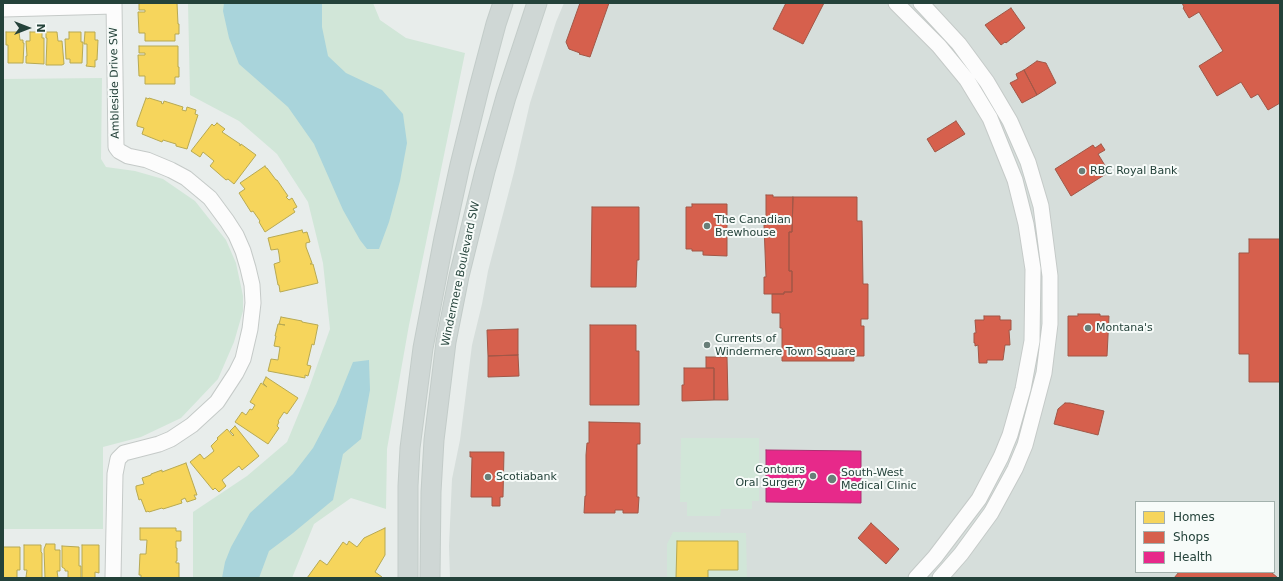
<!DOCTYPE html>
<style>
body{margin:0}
#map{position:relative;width:1283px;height:581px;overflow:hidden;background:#e8edeb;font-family:"DejaVu Sans",sans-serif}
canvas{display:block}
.frame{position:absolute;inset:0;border:4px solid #24423a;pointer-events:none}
.legend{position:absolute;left:1135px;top:501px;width:140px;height:72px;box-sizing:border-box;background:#f7fbf9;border:1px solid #a3b1ad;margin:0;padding:5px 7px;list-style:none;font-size:12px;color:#24423a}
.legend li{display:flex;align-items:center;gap:8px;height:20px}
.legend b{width:20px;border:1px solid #a3b1ad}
.north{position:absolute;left:8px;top:8px;width:40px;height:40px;-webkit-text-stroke:3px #f7fbf9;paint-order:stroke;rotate:90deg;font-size:11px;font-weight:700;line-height:16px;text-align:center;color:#24423a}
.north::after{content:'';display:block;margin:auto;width:14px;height:18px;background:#24423a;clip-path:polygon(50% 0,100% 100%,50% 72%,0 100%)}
</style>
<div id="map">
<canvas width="1283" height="581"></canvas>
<div class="frame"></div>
<ul class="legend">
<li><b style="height:11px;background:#f6d55c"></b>Homes</li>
<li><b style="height:11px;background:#d6604d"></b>Shops</li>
<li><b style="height:11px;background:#e7298a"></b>Health</li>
</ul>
<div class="north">N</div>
</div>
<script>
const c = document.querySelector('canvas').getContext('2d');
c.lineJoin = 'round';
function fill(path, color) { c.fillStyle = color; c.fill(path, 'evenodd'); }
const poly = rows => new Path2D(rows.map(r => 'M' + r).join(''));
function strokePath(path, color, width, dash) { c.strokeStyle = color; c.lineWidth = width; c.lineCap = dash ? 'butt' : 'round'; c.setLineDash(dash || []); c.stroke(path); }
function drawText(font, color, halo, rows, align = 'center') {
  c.font = font + ' "DejaVu Sans",sans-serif'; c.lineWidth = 4; c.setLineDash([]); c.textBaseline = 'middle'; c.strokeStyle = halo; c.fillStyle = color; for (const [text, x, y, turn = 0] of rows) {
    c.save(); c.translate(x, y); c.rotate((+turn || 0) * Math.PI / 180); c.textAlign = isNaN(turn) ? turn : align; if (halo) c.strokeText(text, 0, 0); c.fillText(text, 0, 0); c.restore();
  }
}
const built = poly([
 [564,3,1280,3,1280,578,450,578,449,546,452,479,460,440,472,345,482,304,488,271,514,172,530,103,556,22],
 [1136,502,1274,502,1274,572,1136,572]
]);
const green = poly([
 [188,3,373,3,380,20,406,38,465,53,409,325,387,449,386,509,351,498,314,524,292,578,193,578,193,512,247,476,287,442,308,391,330,329,323,263,308,202,277,154,239,121,190,95],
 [102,78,101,159,106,167,135,171,163,179,195,201,226,240,236,263,243,296,243,311,234,342,218,379,181,418,141,437,103,447,103,529,3,529,3,79],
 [681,438,759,438,759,501,752,501,752,509,721,509,720,516,687,516,687,502,680,502],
 [673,532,746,533,747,578,667,578,667,544]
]);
const water = poly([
 [224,3,322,3,322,27,328,56,346,73,382,90,403,114,407,143,400,181,389,222,379,249,367,249,360,240,343,210,314,144,288,107,239,64,229,38,223,11],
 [369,360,370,390,361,439,343,454,333,500,293,533,269,551,259,578,222,578,225,562,231,547,250,513,293,474,313,448,336,404,353,362]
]);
const homes = poly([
 [139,3,177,3,178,24,179,24,179,34,175,34,175,41,145,41,145,33,139,33,138,12,145,12,145,10,139,10,139,3],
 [6,32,19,32,20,40,23,40,23,43,24,43,23,63,8,63,8,45,6,45,6,32],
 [30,32,42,32,42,38,44,38,44,64,26,63,26,56,27,56,26,41,30,41,30,32],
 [46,32,57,32,58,41,62,41,64,64,62,65,46,65,47,38,46,38,46,32],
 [69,32,81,32,81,42,83,42,82,63,70,63,70,59,66,59,65,39,69,39,69,32],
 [85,32,95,32,95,40,98,40,97,60,95,60,95,67,86,66,87,64,87,44,84,44,85,32],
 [139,46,178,46,178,67,179,67,179,77,175,77,175,84,145,84,145,76,139,76,138,55,145,55,145,53,139,53,139,46],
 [146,98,148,99,149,98,162,102,161,103,163,104,164,101,183,107,182,110,186,111,187,107,196,110,195,114,198,115,187,149,176,146,176,144,163,140,162,142,142,134,144,128,137,126,137,123,146,98],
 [217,123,225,129,222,132,240,144,240,146,241,144,256,155,234,184,228,179,226,180,210,166,214,161,203,152,200,157,191,151,212,124,214,126,217,123],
 [265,166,266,168,267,168,276,180,277,180,288,196,286,197,289,200,292,198,297,207,293,209,295,212,265,232,259,222,260,221,253,211,251,212,239,193,245,189,240,183,265,166],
 [302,230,303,233,307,232,310,242,306,243,306,247,312,263,310,264,313,264,318,283,280,292,279,285,278,285,274,264,280,262,279,254,278,249,271,250,268,238,302,230],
 [281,317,302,321,302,322,318,325,314,345,312,344,307,365,311,366,308,376,305,375,305,378,268,371,271,359,278,360,280,347,274,346,276,336,275,336,278,324,285,325,279,324,281,317],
 [266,377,298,398,287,414,284,412,278,421,279,422,277,426,279,428,268,444,235,422,242,412,246,415,250,409,252,410,255,405,250,402,261,383,267,387,263,383,266,377],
 [235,426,259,456,242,470,239,466,222,480,226,486,219,492,215,488,213,490,190,462,200,454,204,459,208,456,214,451,211,446,218,439,217,438,227,429,233,436,234,435,230,431,235,426],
 [186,463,197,495,194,495,196,499,187,502,185,498,181,500,182,503,163,509,162,508,149,512,148,511,146,512,141,499,139,500,136,489,136,486,144,484,142,478,151,475,151,474,162,470,162,472,186,463],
 [140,528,176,528,176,531,181,531,181,541,176,541,176,548,177,548,177,561,176,561,176,563,179,563,179,578,141,578,141,575,139,575,140,554,146,554,147,540,140,540,140,528],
 [385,528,385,555,375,572,382,577,381,578,307,578,320,560,327,565,343,542,347,545,349,541,357,547,364,538,385,528],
 [677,541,738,541,738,570,708,570,708,578,676,578,677,541],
 [46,544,55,544,55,550,60,550,60,571,57,571,58,578,45,578,44,549,46,544],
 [24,545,41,545,41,552,42,553,42,578,30,578,26,577,27,570,24,570,24,545],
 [82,545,99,545,99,573,95,572,95,578,82,578,82,545],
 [62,546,79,547,79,566,81,566,81,578,68,578,68,571,65,571,65,569,62,567,62,546],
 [3,547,20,547,20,570,17,570,17,578,3,578,3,547]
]);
const shops = poly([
 [580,3,609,3,590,57,579,54,580,53,569,49,566,42,580,3],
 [786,3,824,3,803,44,773,29,786,3],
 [1182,3,1280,3,1280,103,1268,110,1258,94,1251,98,1241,82,1217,96,1199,66,1223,51,1199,12,1189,18,1183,8,1184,7,1182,3],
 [1011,8,1025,28,1006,43,1005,42,1001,45,985,25,1011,8],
 [1037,61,1046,63,1056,83,1037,95,1024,70,1037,61],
 [1024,70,1037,95,1022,103,1010,83,1018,79,1016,74,1024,70],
 [956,121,965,134,935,152,927,139,956,121],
 [1101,144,1105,150,1098,154,1109,172,1071,196,1055,169,1093,145,1095,148,1101,144],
 [766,195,773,195,773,197,793,197,792,232,789,232,789,271,792,271,792,292,784,292,784,294,764,294,764,277,766,277,764,225,766,225,766,195],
 [793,197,857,197,857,221,862,221,863,284,868,284,868,319,861,319,861,326,864,326,864,356,854,356,854,361,782,361,782,328,780,328,780,313,772,313,772,294,784,294,784,292,792,292,792,271,789,271,789,232,792,232,793,197],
 [692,204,727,204,727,256,703,255,703,251,692,251,692,249,686,249,686,207,692,207,692,204],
 [592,207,639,207,639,260,637,260,636,287,591,287,592,207],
 [1249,239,1280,239,1280,382,1249,382,1249,354,1239,354,1239,253,1249,253,1249,239],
 [1078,314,1100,314,1100,316,1109,316,1107,356,1068,356,1068,316,1078,316,1078,314],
 [984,316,1000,316,1000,320,1011,320,1011,330,1009,330,1010,345,1005,345,1003,360,987,360,987,363,979,363,978,345,975,346,975,343,974,343,974,333,976,333,975,320,984,320,984,316],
 [590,325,636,325,636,351,639,351,639,405,590,405,590,325],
 [518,329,518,355,488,356,487,330,518,329],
 [518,355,519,376,488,377,488,356,518,355],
 [706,357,727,357,728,400,714,400,714,368,706,368,706,357],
 [684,368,714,368,714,400,682,401,682,385,684,385,684,368],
 [1065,403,1070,403,1104,411,1098,435,1054,424,1058,409,1065,403],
 [589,422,640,423,640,444,637,444,637,497,639,497,638,513,623,513,623,510,615,510,615,513,584,513,585,496,586,496,586,455,587,443,589,443,589,422],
 [470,452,504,452,503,497,500,497,500,506,492,506,492,497,471,497,472,457,470,457,470,452],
 [871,523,899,549,886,564,858,538,871,523],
 [1179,572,1271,572,1278,578,1174,578,1179,572]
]);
const health = poly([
 [766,450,861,451,861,503,766,502,766,450]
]);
const minor = poly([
 [896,3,939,46,967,80,990,118,1015,180,1026,224,1033,269,1032,341,1023,389,1010,435,1001,457,979,499,935,557,916,578],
 [921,3,959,44,987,82,1010,121,1028,162,1041,206,1050,276,1050,324,1044,373,1025,445,1015,469,991,513,961,554,940,578],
 [3,9,114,6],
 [113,578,115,474,118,459,124,453,159,444,171,439,192,425,217,402,236,373,243,359,250,329,253,303,252,285,248,268,243,251,236,235,227,221,210,198,186,178,171,170,147,160,128,156,119,151,116,147,114,3]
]);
const major = poly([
 [408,578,408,486,410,448,423,348,444,238,460,165,479,88,496,24,503,3],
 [430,578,431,492,434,440,446,342,459,276,485,171,506,97,537,3]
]);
const markers = [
 [1082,171,4,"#697e78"],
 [707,226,4,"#697e78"],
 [1088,328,4,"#697e78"],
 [707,345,4,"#697e78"],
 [813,476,4,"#697e78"],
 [488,477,4,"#697e78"],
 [832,479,5,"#697e78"]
];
const streetNames = [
 ["Ambleside Drive SW",115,83,-91],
 ["Windermere Boulevard SW",461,274,-78]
];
const poiNames = [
 ["RBC Royal Bank",1090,171],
 ["The Canadian",715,220],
 ["Brewhouse",715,233],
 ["Montana's",1096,328],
 ["Currents of",715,339],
 ["Windermere Town Square",715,352],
 ["Contours",805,470,"right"],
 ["Oral Surgery",805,483,"right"],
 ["South-West",841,473],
 ["Medical Clinic",841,486],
 ["Scotiabank",496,477]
];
fill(built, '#d6dedb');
fill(green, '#d1e6d8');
fill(water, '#a9d4db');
fill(homes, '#f6d55c');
strokePath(homes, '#b7a952', 1);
fill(shops, '#d6604d');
strokePath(shops, '#a15747', 1);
fill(health, '#e7298a');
strokePath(health, '#ac3072', 1);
strokePath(minor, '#c5cac8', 17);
strokePath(major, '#c3ccc9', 21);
strokePath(minor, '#fcfcfc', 15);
strokePath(major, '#cfd7d5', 19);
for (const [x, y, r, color] of markers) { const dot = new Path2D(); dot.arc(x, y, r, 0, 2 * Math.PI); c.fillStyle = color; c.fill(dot); strokePath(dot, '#f7fbf9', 1.5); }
drawText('11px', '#24423a', '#f7fbf9', streetNames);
drawText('11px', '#24423a', '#f7fbf9', poiNames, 'left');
</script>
